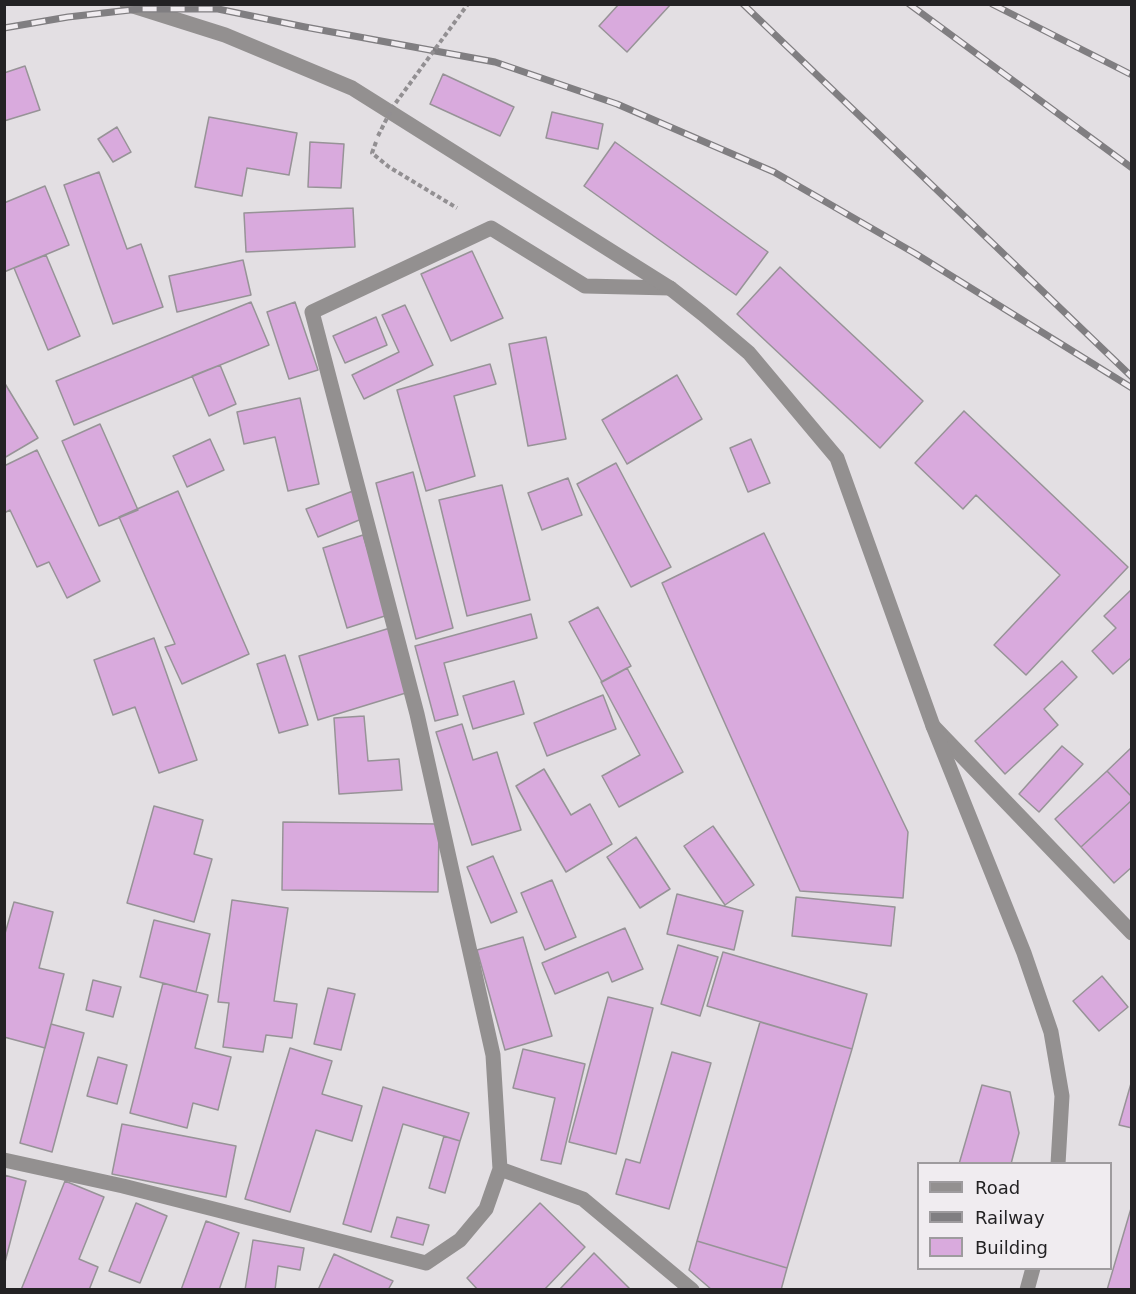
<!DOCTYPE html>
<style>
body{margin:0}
#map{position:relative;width:1136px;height:1294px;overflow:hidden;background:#e3dfe3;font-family:"DejaVu Sans",sans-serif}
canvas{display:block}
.frame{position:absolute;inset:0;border:6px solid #232224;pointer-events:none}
.legend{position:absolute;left:917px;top:1162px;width:195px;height:108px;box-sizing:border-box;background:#f0ecf0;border:2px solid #9e9b9e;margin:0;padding:8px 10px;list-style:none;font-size:18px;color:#232224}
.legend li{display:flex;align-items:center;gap:12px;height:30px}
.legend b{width:30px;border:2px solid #9e9b9e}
</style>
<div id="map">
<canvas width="1136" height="1294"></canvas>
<div class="frame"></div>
<ul class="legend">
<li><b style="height:8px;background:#939090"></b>Road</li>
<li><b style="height:8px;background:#807e81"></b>Railway</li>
<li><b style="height:16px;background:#d9aadd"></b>Building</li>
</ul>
</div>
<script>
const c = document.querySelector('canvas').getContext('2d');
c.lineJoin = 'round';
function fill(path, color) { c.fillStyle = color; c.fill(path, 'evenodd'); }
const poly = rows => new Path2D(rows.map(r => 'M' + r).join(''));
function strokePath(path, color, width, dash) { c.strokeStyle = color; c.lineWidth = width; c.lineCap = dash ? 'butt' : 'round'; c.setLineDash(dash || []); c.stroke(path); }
const building = poly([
 [619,4,671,4,627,52,599,26,619,4],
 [25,66,40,110,4,121,4,73,25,66],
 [443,74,514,107,500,136,430,104,443,74],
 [552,112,603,124,598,149,546,138,552,112],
 [209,117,297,133,289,175,247,168,242,196,195,187,209,117],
 [117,127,131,152,113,162,98,139,117,127],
 [310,142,344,144,341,188,308,187,310,142],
 [615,142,768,252,736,295,584,186,615,142],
 [99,172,127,249,141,244,163,307,113,324,64,185,99,172],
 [45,186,69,245,4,272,4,203,45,186],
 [353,208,355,247,246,252,244,213,353,208],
 [472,251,503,318,451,341,421,274,472,251],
 [46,255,80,336,48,350,14,268,46,255],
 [243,260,251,295,177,312,169,276,243,260],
 [780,267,923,401,880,448,737,314,780,267],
 [251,302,269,345,74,425,56,381,251,302],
 [295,302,318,370,289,379,267,312,295,302],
 [405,305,433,365,364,399,352,375,399,352,382,315,405,305],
 [376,317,387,345,345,363,333,336,376,317],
 [546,337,566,439,528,446,509,344,546,337],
 [490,364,496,384,454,396,475,476,426,491,397,390,490,364],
 [220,365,236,404,209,416,192,376,220,365],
 [677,375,702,419,627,464,602,420,677,375],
 [4,382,38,438,4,458,4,382],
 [300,398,319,484,288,491,275,437,244,444,237,412,300,398],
 [964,411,1128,567,1026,675,994,645,1060,575,976,495,963,509,915,463,964,411],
 [100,424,138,510,99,526,62,441,100,424],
 [210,439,224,470,187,487,173,456,210,439],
 [751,439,770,483,748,492,730,448,751,439],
 [37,450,100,581,67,598,49,562,37,567,10,510,4,513,4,466,37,450],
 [616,463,671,567,631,587,577,484,616,463],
 [413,472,453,628,416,639,376,483,413,472],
 [568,478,582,515,542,530,528,493,568,478],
 [502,485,530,600,467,616,439,500,502,485],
 [178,491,249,654,182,684,165,647,175,644,119,517,178,491],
 [353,491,364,518,318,537,306,509,353,491],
 [764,533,908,832,903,898,800,891,662,583,764,533],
 [363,535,388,615,347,628,323,548,363,535],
 [1132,589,1132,657,1113,674,1092,651,1116,628,1104,616,1132,589],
 [598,607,631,666,602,682,569,622,598,607],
 [531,614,537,638,444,663,458,715,435,721,415,646,531,614],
 [390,628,409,692,318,720,299,656,390,628],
 [154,638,197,760,159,773,135,707,113,715,94,660,154,638],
 [285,655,308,725,279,733,257,664,285,655],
 [1062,661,1077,677,1044,709,1058,725,1005,774,975,741,1062,661],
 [627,668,683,772,619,807,602,776,640,755,601,682,627,668],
 [514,681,524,714,473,729,463,696,514,681],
 [603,695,616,729,547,756,534,723,603,695],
 [364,716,368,761,399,759,402,790,339,794,334,718,364,716],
 [462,724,473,760,497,752,521,830,472,845,436,732,462,724],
 [1062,746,1083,764,1039,812,1019,794,1062,746],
 [1132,747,1132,797,1107,771,1132,747],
 [544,769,571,815,590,804,612,844,566,872,516,786,544,769],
 [1107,771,1132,797,1132,800,1081,847,1055,819,1107,771],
 [1132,800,1132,867,1114,883,1081,847,1132,800],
 [154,806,203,820,194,854,212,859,194,922,127,903,154,806],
 [283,822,439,824,438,892,282,890,283,822],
 [713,826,754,885,725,905,684,846,713,826],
 [636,837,670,889,640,908,607,857,636,837],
 [493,856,517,912,491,923,467,867,493,856],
 [552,880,576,937,545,950,521,893,552,880],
 [677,894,743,911,734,950,667,934,677,894],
 [796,897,895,907,891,946,792,936,796,897],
 [232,900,288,908,274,1001,297,1004,292,1038,266,1035,263,1052,223,1047,229,1003,218,1002,232,900],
 [14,902,53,912,39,968,64,974,45,1048,4,1037,4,937,14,902],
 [154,920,210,934,196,992,140,977,154,920],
 [625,928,643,969,612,982,608,972,555,994,542,963,625,928],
 [523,937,552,1036,505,1050,477,950,523,937],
 [678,945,718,957,700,1016,661,1004,678,945],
 [723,952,867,994,852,1049,707,1006,723,952],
 [1102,976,1128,1007,1099,1031,1073,1001,1102,976],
 [93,980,121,987,113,1017,86,1010,93,980],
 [163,983,208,995,195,1048,231,1057,218,1110,193,1103,187,1128,130,1113,163,983],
 [328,988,355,994,341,1050,314,1044,328,988],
 [608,997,653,1008,616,1154,569,1142,608,997],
 [760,1022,852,1049,787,1268,697,1241,760,1022],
 [51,1024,84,1033,52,1152,20,1143,51,1024],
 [290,1048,332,1061,322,1094,362,1106,352,1141,316,1130,290,1212,245,1199,290,1048],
 [523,1049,585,1064,561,1164,541,1160,555,1098,513,1088,523,1049],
 [672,1052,711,1063,669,1209,616,1194,626,1159,640,1163,672,1052],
 [98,1057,127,1065,117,1104,87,1096,98,1057],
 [1132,1080,1132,1128,1119,1125,1132,1080],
 [982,1085,1010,1092,1019,1133,1011,1164,959,1164,982,1085],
 [383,1087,469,1113,460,1141,403,1124,371,1232,343,1224,383,1087],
 [122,1124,236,1146,226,1197,112,1174,122,1124],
 [444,1136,460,1141,445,1193,429,1188,444,1136],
 [4,1175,26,1181,4,1266,4,1175],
 [65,1181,104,1197,79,1259,98,1267,89,1290,21,1290,65,1181],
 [136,1203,167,1216,140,1283,109,1271,136,1203],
 [540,1203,585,1247,544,1290,478,1290,467,1278,540,1203],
 [1132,1205,1132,1290,1107,1290,1132,1205],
 [397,1217,429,1225,423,1245,391,1237,397,1217],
 [206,1221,239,1233,219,1290,181,1290,206,1221],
 [253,1240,304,1248,300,1270,278,1266,275,1290,245,1290,253,1240],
 [697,1241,787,1268,781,1290,712,1290,689,1270,697,1241],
 [594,1253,631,1290,559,1290,594,1253],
 [334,1254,393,1281,388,1290,318,1290,334,1254]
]);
const path = poly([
 [376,142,372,153,389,167,457,208]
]);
const minor = poly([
 [933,726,1132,933],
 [4,1160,123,1186,426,1263,460,1240,486,1209,500,1169,583,1199,692,1290],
 [500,1169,493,1055,417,714,312,312,491,228,585,286,670,288]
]);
const tertiary = poly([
 [127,4,225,35,352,88,670,288,703,314,749,353,837,458,933,726,1024,953,1051,1032,1062,1096,1058,1164],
 [1027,1290,1033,1268]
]);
const rail = poly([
 [743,4,1132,377],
 [909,4,1132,168],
 [992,4,1132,75],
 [4,28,68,17,139,9,218,9,305,27,495,62,617,104,774,172,916,254,1132,388]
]);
const pathBridge = poly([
 [378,136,392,108,468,4]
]);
fill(building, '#d9aadd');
strokePath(building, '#979397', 1.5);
strokePath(path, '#928f92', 4, [4.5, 3]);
strokePath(minor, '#939090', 15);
strokePath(tertiary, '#939090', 15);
strokePath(rail, '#807e81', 7);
strokePath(rail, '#f0ecf0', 4.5, [14]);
strokePath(pathBridge, '#928f92', 4, [4.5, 3]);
</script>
